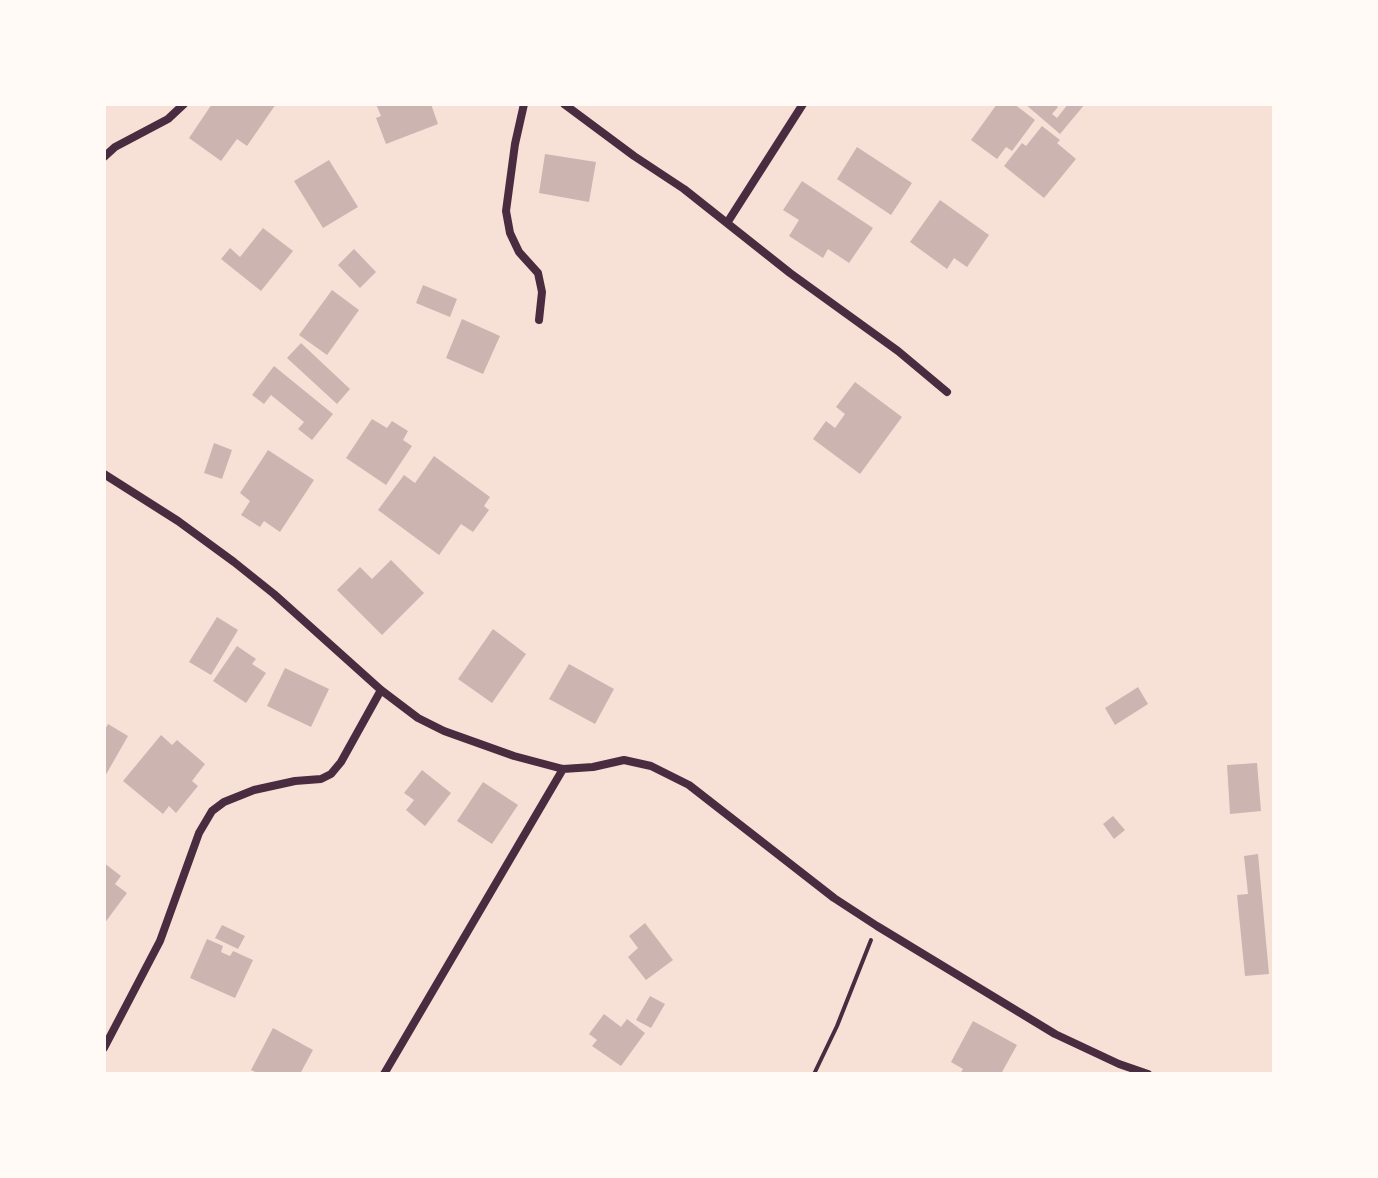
<!DOCTYPE html>
<style>
body{margin:0}
#map{position:relative;width:1378px;height:1178px;overflow:hidden;background:#f7e1d7;font-family:Karla,sans-serif}
canvas{display:block}
.frame{position:absolute;inset:0;border:106px solid #fffaf5;pointer-events:none}
</style>
<div id="map">
<canvas width="1378" height="1178"></canvas>
<div class="frame"></div>
</div>
<script>
const c = document.querySelector('canvas').getContext('2d');
c.lineJoin = 'round';
function fill(path, color) { c.fillStyle = color; c.fill(path, 'evenodd'); }
const poly = rows => new Path2D(rows.map(r => 'M' + r).join(''));
function strokePath(path, color, width, dash) { c.strokeStyle = color; c.lineWidth = width; c.lineCap = dash ? 'butt' : 'round'; c.setLineDash(dash || []); c.stroke(path); }
const building = poly([
 [212,104,276,104,247,146,237,139,221,161,189,138],
 [376,104,431,104,438,124,386,144,376,118,381,116],
 [997,104,1014,104,1035,120,1012,151,1006,147,997,159,971,140],
 [1025,104,1054,104,1058,107,1052,114,1057,118,1068,104,1085,104,1060,134],
 [1042,126,1060,140,1057,143,1076,159,1044,198,1004,166,1022,143,1026,146],
 [857,147,912,183,891,215,837,179],
 [545,154,596,162,589,202,539,193],
 [329,160,358,207,323,228,294,181],
 [802,181,873,228,849,263,828,249,823,258,789,236,799,220,783,210],
 [940,200,989,235,967,267,954,258,947,269,910,242],
 [263,228,293,251,261,291,221,259,230,248,240,257],
 [354,249,376,272,360,288,338,265],
 [423,285,457,299,450,317,416,303],
 [332,290,359,310,327,355,299,335],
 [462,319,500,336,483,374,446,358],
 [301,343,350,389,337,404,287,358],
 [274,366,333,414,312,440,298,429,304,422,271,395,264,404,252,395],
 [855,382,902,417,860,474,813,439,826,421,835,428,845,414,836,407],
 [372,419,387,428,392,421,408,431,403,440,412,446,386,485,346,458],
 [214,443,232,450,222,479,204,473],
 [268,450,314,480,280,532,264,521,260,527,241,515,250,501,240,493],
 [434,456,490,497,484,506,489,510,473,532,461,524,439,555,378,510,404,475,415,483],
 [391,560,424,593,382,635,337,590,360,567,372,579],
 [217,617,238,630,211,675,189,662],
 [493,629,526,654,492,703,458,679],
 [237,646,256,659,252,664,266,673,246,703,213,681],
 [569,664,614,689,595,724,549,699],
 [285,668,329,689,311,727,267,706],
 [1138,687,1148,704,1115,725,1105,708],
 [108,724,128,736,104,778,104,731],
 [161,735,172,745,177,740,205,764,192,781,198,786,176,813,169,806,163,814,123,781],
 [1257,763,1261,811,1230,814,1227,765],
 [422,770,451,793,425,826,406,810,414,800,404,793],
 [483,782,518,805,492,844,457,821],
 [1113,816,1125,830,1114,839,1103,824],
 [1258,854,1269,974,1245,976,1237,895,1248,894,1244,856],
 [104,863,121,876,115,884,127,893,104,924],
 [645,923,673,960,646,980,628,957,638,948,629,936],
 [222,925,245,936,238,949,215,938],
 [207,939,223,946,221,952,230,956,233,951,253,960,235,998,190,978],
 [650,996,665,1004,651,1028,636,1020],
 [604,1014,621,1027,627,1019,645,1033,621,1066,592,1046,597,1040,589,1034],
 [973,1021,1017,1045,1001,1074,960,1074,963,1069,951,1062],
 [273,1028,313,1050,300,1074,260,1074,251,1070]
]);
const path = poly([
 [814,1074,837,1026,871,940]
]);
const minor = poly([
 [524,104,515,144,506,211,510,233,519,252,538,273,542,292,539,320],
 [564,104,634,156,684,189,790,273,898,351,947,392],
 [104,157,115,147,168,119,184,104],
 [727,223,803,104],
 [104,474,178,521,234,562,274,594,381,690,418,718,444,731,514,756,563,769,593,767,624,760,651,766,689,785,834,898,877,926,1055,1034,1119,1064,1148,1074],
 [104,1048,160,941,199,833,212,811,224,802,254,790,295,781,321,779,331,774,341,762,381,690],
 [384,1074,563,769]
]);
fill(building, '#ccb4b1');
strokePath(path, '#4a2c40', 4);
strokePath(minor, '#4a2c40', 8);
</script>
